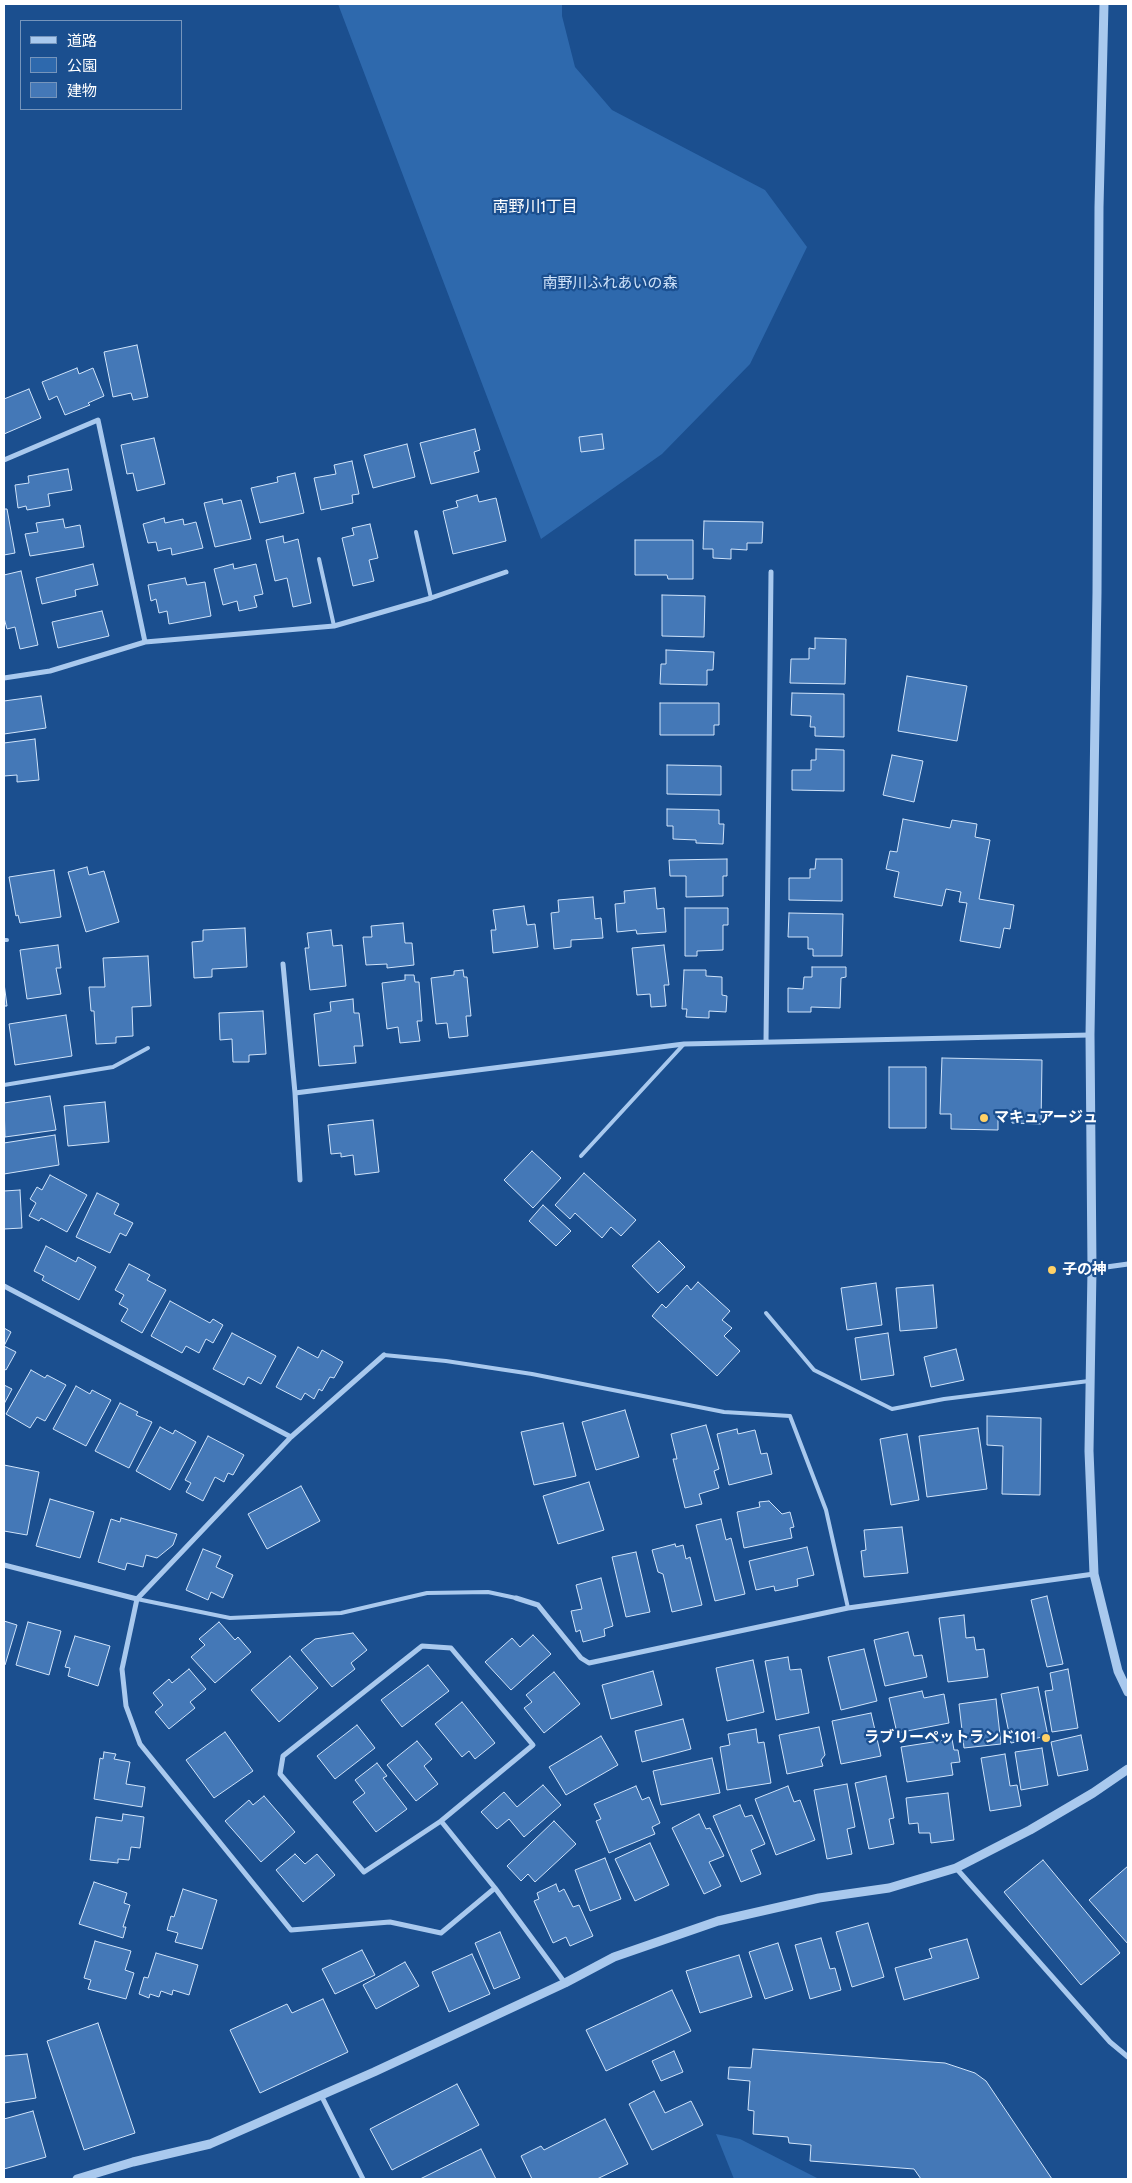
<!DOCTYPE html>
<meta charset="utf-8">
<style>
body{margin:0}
#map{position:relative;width:1132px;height:2183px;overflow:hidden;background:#1b4f8f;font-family:Cabin,"Noto Sans JP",sans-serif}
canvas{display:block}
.frame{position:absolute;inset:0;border:5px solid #fff;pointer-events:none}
.legend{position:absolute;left:20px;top:20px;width:162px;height:90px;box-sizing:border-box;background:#1b4f8f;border:1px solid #7695bc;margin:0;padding:6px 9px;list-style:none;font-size:15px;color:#fff}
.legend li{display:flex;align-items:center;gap:10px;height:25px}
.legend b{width:25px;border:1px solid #7695bc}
</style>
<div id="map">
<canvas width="1132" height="2183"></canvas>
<div class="frame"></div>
<ul class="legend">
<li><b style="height:6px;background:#a9c9ee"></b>道路</li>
<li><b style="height:14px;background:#2e69ad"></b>公園</li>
<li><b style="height:14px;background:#4478b7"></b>建物</li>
</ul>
</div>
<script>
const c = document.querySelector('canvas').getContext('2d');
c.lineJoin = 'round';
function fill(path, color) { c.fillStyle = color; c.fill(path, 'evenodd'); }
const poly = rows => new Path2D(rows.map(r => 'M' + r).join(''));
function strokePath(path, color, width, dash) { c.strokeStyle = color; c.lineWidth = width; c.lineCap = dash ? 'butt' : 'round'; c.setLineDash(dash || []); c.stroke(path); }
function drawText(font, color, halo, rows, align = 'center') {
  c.font = font + ' Cabin,"Noto Sans JP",sans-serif'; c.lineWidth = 4.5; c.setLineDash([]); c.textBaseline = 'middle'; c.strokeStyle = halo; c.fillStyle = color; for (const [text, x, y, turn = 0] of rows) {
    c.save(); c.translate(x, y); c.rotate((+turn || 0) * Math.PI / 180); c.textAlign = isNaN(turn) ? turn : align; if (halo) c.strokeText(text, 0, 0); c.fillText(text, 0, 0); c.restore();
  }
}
const green = poly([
 [338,4,562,4,562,16,575,67,612,110,765,190,807,247,750,364,662,454,541,539],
 [716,2134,740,2139,819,2179,734,2179]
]);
const building = poly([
 [137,345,148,397,133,400,131,393,113,397,104,352,137,345],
 [77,368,79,374,93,368,104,396,88,403,90,405,65,415,57,396,49,400,42,382,77,368],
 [29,389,41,418,4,434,4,399,29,389],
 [475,429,480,450,474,452,479,472,431,484,420,443,475,429],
 [602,434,604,449,581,452,579,437,602,434],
 [154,438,165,484,137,491,133,473,127,474,121,445,154,438],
 [407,444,415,477,373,488,364,455,407,444],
 [352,461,359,494,352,495,353,503,321,510,314,478,336,474,334,465,352,461],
 [68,469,72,490,48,494,50,506,27,510,26,506,18,508,15,485,29,483,28,476,68,469],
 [295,473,304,513,260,523,251,488,278,482,277,477,295,473],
 [477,495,479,502,496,498,506,541,453,554,443,511,458,507,456,501,477,495],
 [222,499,223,504,241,500,251,539,215,547,204,503,222,499],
 [4,509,7,509,15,553,4,555,4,509],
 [164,518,165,523,183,519,184,525,196,522,203,548,172,555,171,548,158,551,156,542,148,543,143,524,164,518],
 [63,519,65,528,80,525,84,547,30,556,25,534,38,532,36,523,63,519],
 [704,521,763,522,762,543,747,543,747,550,731,549,731,559,713,558,713,549,703,549,704,521],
 [370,524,378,558,369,560,374,581,353,586,342,538,354,535,352,528,370,524],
 [283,536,284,543,298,539,311,603,293,607,287,578,275,581,266,540,283,536],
 [635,540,693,540,693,579,668,579,667,575,635,575,635,540],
 [93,564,98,585,75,590,76,596,42,604,36,578,93,564],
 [233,564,234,569,256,564,263,594,254,596,257,607,239,611,237,601,223,605,214,569,233,564],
 [21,571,38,645,20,649,15,627,7,629,4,618,4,575,21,571],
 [185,578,187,585,205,582,211,616,169,624,167,611,159,613,156,599,151,601,148,585,185,578],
 [662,595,705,596,704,637,662,636,662,595],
 [102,611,109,636,58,648,52,622,102,611],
 [815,638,846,639,845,684,790,683,791,659,809,659,809,648,815,649,815,638],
 [666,650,714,652,713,670,707,670,707,685,660,684,661,664,666,664,666,650],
 [907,676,967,686,957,741,898,731,907,676],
 [792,693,844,694,844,737,815,736,815,727,810,727,811,716,791,715,792,693],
 [41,696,46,728,4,734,4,701,41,696],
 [660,703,719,703,719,725,714,725,714,735,660,735,660,703],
 [35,739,39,780,17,782,17,775,4,776,4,743,35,739],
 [816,749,844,750,844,791,792,790,792,770,811,770,811,760,816,760,816,749],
 [892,755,923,761,914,802,883,795,892,755],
 [667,765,721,766,721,795,667,794,667,765],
 [667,809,719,810,719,824,724,824,723,844,696,843,696,840,673,839,673,826,667,826,667,809],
 [903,819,950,828,952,820,977,824,975,837,990,840,979,899,1014,905,1010,929,1004,928,1000,948,960,941,967,903,959,902,961,892,946,889,942,906,894,897,899,872,886,869,890,851,897,852,903,819],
 [727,859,727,876,723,876,723,896,686,897,686,876,670,876,669,860,727,859],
 [816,859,842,859,842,901,789,900,789,878,810,878,810,869,815,869,816,859],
 [87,867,89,875,104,871,119,922,86,932,68,872,87,867],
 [54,870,61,917,20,923,18,915,16,916,9,877,54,870],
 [655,888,657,909,664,908,666,932,637,934,636,930,617,932,615,904,625,903,624,891,655,888],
 [593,897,595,919,601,918,603,938,571,940,571,947,554,949,551,913,559,912,558,900,593,897],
 [524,906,527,925,535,924,538,947,493,953,491,930,496,930,493,910,524,906],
 [685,908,728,908,728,925,723,925,723,950,697,951,697,956,685,956,685,908],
 [789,913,843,914,842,956,813,956,813,949,808,949,808,937,788,937,789,913],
 [403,923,405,943,412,943,414,965,387,968,387,964,366,965,363,937,372,937,371,926,403,923],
 [245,928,247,967,212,969,212,977,194,978,192,942,203,941,203,930,245,928],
 [331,930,333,946,342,945,346,986,310,990,305,948,309,948,307,933,331,930],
 [58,945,61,968,56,968,61,994,27,999,20,950,58,945],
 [664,945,669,985,664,985,666,1006,651,1007,650,994,637,995,632,948,664,945],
 [148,956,151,1006,132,1007,133,1036,116,1037,116,1043,96,1044,94,1011,91,1011,89,987,105,987,103,958,148,956],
 [812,967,846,967,846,977,841,978,840,1008,811,1007,811,1012,788,1012,788,988,803,989,804,977,812,977,812,967],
 [463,970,464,977,467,977,471,1016,466,1016,468,1036,449,1038,447,1023,436,1024,431,978,454,975,454,971,463,970],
 [684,970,706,970,706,976,722,977,722,995,727,996,726,1012,709,1011,709,1018,686,1017,687,1009,682,1009,684,970],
 [405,975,414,975,415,982,419,982,422,1021,417,1021,420,1041,400,1043,398,1027,387,1029,382,983,405,980,405,975],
 [4,983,7,1006,4,1006,4,983],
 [353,999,354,1013,359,1013,363,1046,354,1046,356,1063,319,1066,314,1014,331,1011,330,1002,353,999],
 [263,1011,266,1054,249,1055,249,1062,233,1062,232,1039,220,1040,219,1013,263,1011],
 [66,1015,72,1056,15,1065,9,1024,66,1015],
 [942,1058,1042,1060,1041,1124,1012,1123,1012,1116,998,1116,998,1130,951,1129,951,1114,940,1114,942,1058],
 [889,1067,926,1067,926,1128,889,1128,889,1067],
 [50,1096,56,1130,5,1137,4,1103,50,1096],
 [105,1102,109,1142,68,1146,64,1106,105,1102],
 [373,1120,379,1172,355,1175,353,1155,341,1157,341,1153,331,1154,328,1125,373,1120],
 [55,1135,59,1165,4,1174,4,1143,55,1135],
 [532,1151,561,1178,533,1208,504,1180,532,1151],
 [584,1173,636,1220,621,1236,611,1227,602,1238,575,1213,570,1219,555,1205,584,1173],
 [50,1175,87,1195,67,1232,41,1218,39,1221,29,1216,36,1203,30,1199,37,1187,42,1190,50,1175],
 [20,1190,22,1228,4,1229,4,1191,20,1190],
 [97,1193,119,1204,114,1214,133,1223,126,1236,120,1233,110,1253,76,1237,97,1193],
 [543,1205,571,1231,556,1246,529,1221,543,1205],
 [659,1241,685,1267,658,1293,632,1266,659,1241],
 [46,1246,76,1262,78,1257,96,1267,79,1300,42,1280,44,1276,34,1271,46,1246],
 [129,1264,150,1275,147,1280,166,1290,142,1333,121,1321,128,1309,119,1304,124,1295,115,1290,129,1264],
 [698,1282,730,1311,722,1320,732,1328,724,1336,740,1351,717,1376,652,1316,662,1304,666,1308,687,1285,691,1290,698,1282],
 [876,1283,882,1325,847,1330,841,1288,876,1283],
 [933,1285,937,1328,900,1331,896,1288,933,1285],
 [170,1301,210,1323,213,1319,223,1325,213,1343,206,1339,199,1353,186,1346,182,1353,151,1336,170,1301],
 [4,1328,11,1332,4,1346,16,1352,6,1370,4,1369,4,1328],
 [232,1333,276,1356,261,1384,248,1377,244,1385,213,1369,232,1333],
 [888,1333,894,1375,861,1380,855,1338,888,1333],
 [298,1347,318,1358,322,1350,343,1362,334,1378,330,1377,322,1391,319,1389,314,1399,305,1393,301,1400,276,1387,298,1347],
 [956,1349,964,1380,931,1387,924,1357,956,1349],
 [31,1370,45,1378,47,1375,66,1385,45,1421,37,1417,30,1428,6,1414,31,1370],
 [4,1385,12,1389,4,1404,4,1385],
 [76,1386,90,1394,92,1390,111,1400,86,1446,53,1429,76,1386],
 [120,1403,138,1412,136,1415,152,1422,129,1468,95,1451,120,1403],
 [625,1410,639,1457,596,1470,582,1422,625,1410],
 [987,1416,1041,1418,1040,1495,1002,1494,1003,1446,987,1445,987,1416],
 [563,1423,576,1476,534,1485,521,1432,563,1423],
 [706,1425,719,1469,714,1471,719,1488,699,1494,702,1504,685,1508,673,1459,677,1459,671,1434,706,1425],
 [160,1427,173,1434,175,1430,196,1442,170,1490,136,1471,160,1427],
 [978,1428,987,1489,927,1497,919,1436,978,1428],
 [737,1429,738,1434,755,1430,761,1454,767,1453,772,1474,729,1485,717,1434,737,1429],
 [907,1434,919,1500,891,1505,880,1439,907,1434],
 [208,1436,244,1455,233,1475,228,1473,224,1482,215,1477,203,1501,186,1492,191,1483,185,1480,208,1436],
 [4,1465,39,1472,27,1535,4,1531,4,1465],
 [589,1482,604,1530,558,1544,543,1496,589,1482],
 [301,1486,320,1521,267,1549,248,1514,301,1486],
 [50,1499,94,1512,80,1558,36,1546,50,1499],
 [769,1501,782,1514,790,1512,794,1527,790,1528,792,1538,744,1548,737,1512,760,1507,759,1502,769,1501],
 [121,1518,177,1534,173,1545,157,1558,146,1555,143,1567,127,1563,125,1570,98,1562,111,1519,120,1522,121,1518],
 [721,1519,726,1540,731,1538,745,1594,715,1601,696,1525,721,1519],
 [902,1527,908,1573,864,1577,861,1551,866,1550,864,1530,902,1527],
 [675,1544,676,1547,683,1545,686,1559,690,1557,702,1605,672,1612,663,1574,658,1572,652,1550,675,1544],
 [807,1547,814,1575,797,1579,798,1586,775,1591,774,1586,756,1590,749,1561,807,1547],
 [203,1549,221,1556,216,1567,233,1575,223,1598,211,1592,208,1600,186,1590,203,1549],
 [636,1552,650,1612,626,1617,612,1557,636,1552],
 [601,1578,613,1626,604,1629,605,1636,583,1642,580,1630,576,1632,571,1611,582,1609,576,1585,601,1578],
 [1047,1596,1063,1664,1047,1667,1031,1600,1047,1596],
 [964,1615,966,1638,974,1637,976,1650,984,1649,988,1677,948,1682,939,1618,964,1615],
 [4,1621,17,1625,5,1665,4,1664,4,1621],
 [28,1622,61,1631,49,1675,16,1665,28,1622],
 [219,1622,235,1640,238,1637,251,1652,215,1683,191,1657,205,1645,199,1639,219,1622],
 [908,1632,914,1656,922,1655,927,1677,885,1686,874,1640,908,1632],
 [353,1633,367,1650,351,1663,355,1669,332,1687,301,1650,315,1639,353,1633],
 [533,1635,551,1654,511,1690,485,1662,512,1638,520,1647,533,1635],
 [75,1636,110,1646,98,1686,68,1676,70,1668,65,1667,75,1636],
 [864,1649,877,1701,841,1710,828,1657,864,1649],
 [290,1656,318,1688,279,1722,251,1690,290,1656],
 [788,1657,790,1670,801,1669,809,1713,776,1720,765,1661,788,1657],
 [753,1660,764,1712,727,1721,716,1668,753,1660],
 [428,1665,449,1691,402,1727,381,1700,428,1665],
 [189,1669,206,1689,190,1702,195,1708,169,1729,155,1712,163,1705,153,1693,169,1679,172,1683,189,1669],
 [1068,1669,1078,1728,1052,1732,1045,1691,1053,1690,1050,1673,1068,1669],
 [653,1671,662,1705,611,1719,602,1685,653,1671],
 [554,1672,580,1704,544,1733,524,1708,532,1702,526,1695,554,1672],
 [1038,1687,1048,1736,1011,1743,1001,1694,1038,1687],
 [922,1691,924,1698,944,1694,949,1723,897,1733,889,1698,922,1691],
 [996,1699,1001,1744,964,1748,959,1704,996,1699],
 [462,1702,495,1743,475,1759,469,1751,462,1757,435,1724,462,1702],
 [871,1713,881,1756,841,1764,832,1721,871,1713],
 [683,1719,691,1749,642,1762,635,1731,683,1719],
 [357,1725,375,1748,335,1779,317,1756,357,1725],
 [819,1727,825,1755,821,1760,823,1766,787,1774,779,1735,819,1727],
 [756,1729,758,1743,764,1742,771,1783,727,1790,720,1747,730,1745,728,1734,756,1729],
 [225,1732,253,1771,214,1798,186,1760,225,1732],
 [1081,1735,1088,1770,1058,1776,1051,1742,1081,1735],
 [601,1736,618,1765,566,1795,549,1767,601,1736],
 [952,1739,954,1750,958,1750,960,1762,951,1763,953,1775,907,1782,901,1747,952,1739],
 [417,1741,432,1759,424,1766,438,1784,416,1801,387,1765,417,1741],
 [1042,1748,1048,1785,1021,1790,1015,1752,1042,1748],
 [104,1752,116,1754,114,1759,130,1762,126,1784,145,1787,142,1807,94,1799,100,1758,103,1759,104,1752],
 [1005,1754,1010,1786,1017,1785,1021,1806,990,1811,981,1758,1005,1754],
 [712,1758,720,1793,661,1805,653,1771,712,1758],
 [377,1763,387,1776,383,1778,407,1809,376,1832,353,1802,365,1793,355,1780,377,1763],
 [886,1776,894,1818,889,1819,894,1844,869,1849,855,1783,886,1776],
 [847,1784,855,1827,847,1829,852,1854,827,1859,814,1790,847,1784],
 [543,1785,561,1805,524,1837,509,1819,497,1829,481,1812,504,1792,517,1807,543,1785],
 [636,1786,642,1800,649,1797,660,1823,652,1827,655,1834,609,1853,596,1821,601,1819,594,1804,636,1786],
 [788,1786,794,1802,800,1800,815,1840,776,1855,755,1799,788,1786],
 [948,1793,954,1840,931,1843,930,1833,919,1833,918,1823,909,1824,906,1798,948,1793],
 [264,1796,295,1832,261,1862,225,1821,249,1800,253,1805,264,1796],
 [740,1805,745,1817,752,1815,765,1844,751,1850,761,1874,741,1882,713,1816,740,1805],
 [123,1814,144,1817,140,1848,131,1847,129,1860,118,1859,118,1863,90,1860,96,1817,122,1821,123,1814],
 [699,1814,706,1829,710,1828,724,1856,709,1862,721,1886,704,1894,672,1828,699,1814],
 [554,1821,576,1844,535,1882,528,1874,521,1881,507,1866,554,1821],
 [650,1843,669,1885,635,1901,615,1859,650,1843],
 [295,1854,305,1864,317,1854,335,1875,303,1902,276,1870,295,1854],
 [605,1858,621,1899,590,1911,575,1870,605,1858],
 [1043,1860,1120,1953,1081,1985,1004,1892,1043,1860],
 [1128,1866,1128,1944,1089,1900,1128,1866],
 [94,1882,127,1893,124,1903,130,1905,123,1927,126,1927,123,1938,79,1924,94,1882],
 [556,1884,559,1892,564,1889,573,1907,579,1905,593,1936,570,1946,566,1937,553,1943,534,1901,539,1899,537,1893,556,1884],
 [183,1889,217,1900,202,1949,175,1942,178,1933,167,1930,171,1916,174,1917,183,1889],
 [868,1923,884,1977,852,1987,836,1932,868,1923],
 [500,1932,520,1978,494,1989,475,1943,500,1932],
 [821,1938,830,1969,835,1968,841,1990,810,1999,795,1945,821,1938],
 [967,1939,979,1978,904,2000,895,1968,932,1958,929,1949,967,1939],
 [95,1941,131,1951,125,1970,134,1973,126,1999,88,1989,91,1980,84,1978,95,1941],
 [778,1943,793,1990,765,1999,749,1952,778,1943],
 [362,1950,375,1975,335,1994,322,1969,362,1950],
 [156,1953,198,1965,189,1995,173,1990,172,1995,161,1991,159,1997,150,1994,149,1998,139,1994,144,1977,148,1978,156,1953],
 [472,1954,490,1994,449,2012,432,1972,472,1954],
 [739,1955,752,1997,700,2013,686,1971,739,1955],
 [405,1962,419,1986,376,2009,363,1985,405,1962],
 [672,1990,691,2031,606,2071,586,2030,672,1990],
 [323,1999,348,2052,260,2093,230,2030,287,2004,292,2013,323,1999],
 [98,2023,135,2133,84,2150,47,2041,98,2023],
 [753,2049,945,2063,975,2073,986,2081,1052,2179,921,2179,914,2169,810,2161,811,2145,789,2143,788,2137,753,2134,754,2111,748,2110,750,2081,728,2079,729,2067,751,2068,753,2049],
 [674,2051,683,2072,661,2081,652,2061,674,2051],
 [27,2054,36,2098,4,2103,4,2056,27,2054],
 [457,2084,479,2125,392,2170,370,2129,457,2084],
 [654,2091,665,2113,691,2101,703,2125,652,2150,629,2104,654,2091],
 [33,2111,46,2157,4,2169,4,2119,33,2111],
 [605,2119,628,2164,597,2179,532,2179,521,2156,541,2146,544,2150,605,2119],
 [481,2149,496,2179,420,2179,481,2149]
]);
const service = poly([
 [416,532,431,598],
 [319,559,334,626],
 [4,940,7,940],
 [4,1085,113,1067,148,1048],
 [581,1156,684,1044],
 [766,1313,814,1370,892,1409,944,1399,1089,1381],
 [384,1355,446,1361,532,1374,724,1412,790,1416,826,1510,848,1608],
 [137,1599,230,1618,341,1613,427,1593,488,1592,516,1598]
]);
const minor = poly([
 [4,460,98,420,145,642],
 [4,678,50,671,145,642,334,626,431,598,506,572],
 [283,964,295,1093,300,1180],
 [766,1042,771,572],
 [295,1093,684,1044,1090,1035],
 [1092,1269,1128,1264],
 [4,1286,291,1437],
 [384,1355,291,1437,137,1599,122,1669,126,1706,140,1744,291,1930,390,1922,441,1933,495,1888,565,1983],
 [4,1565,137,1599],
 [516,1598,538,1605,581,1658,589,1663,848,1608,1094,1574],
 [441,1821,533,1745,451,1648,422,1646,283,1756,280,1774,364,1872,441,1821,495,1888],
 [956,1868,1110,2042,1128,2057],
 [321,2095,363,2179]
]);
const tertiary = poly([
 [1104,4,1099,207,1097,593,1090,1035,1092,1269,1089,1451,1094,1574,1118,1671,1128,1692],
 [77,2179,133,2162,210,2144,374,2072,565,1983,614,1957,718,1921,819,1898,889,1888,956,1868,1030,1830,1093,1793,1128,1769]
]);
const markers = [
 [984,1118,5,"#ffd166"],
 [1052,1270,5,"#ffd166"],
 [1046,1738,5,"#ffd166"]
];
const parkNames = [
 ["南野川ふれあいの森",610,284]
];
const poiNames = [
 ["マキュアージュ",994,1118],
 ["子の神",1062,1270],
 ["ラブリーペットランド101",1036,1738,"right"]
];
const neighbourhoodNames = [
 ["南野川1丁目",535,207]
];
fill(green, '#2e69ad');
fill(building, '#4478b7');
strokePath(building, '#cfe3fa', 1);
strokePath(service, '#a9c9ee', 4);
strokePath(minor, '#a9c9ee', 5);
strokePath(tertiary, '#a9c9ee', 9);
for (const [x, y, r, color] of markers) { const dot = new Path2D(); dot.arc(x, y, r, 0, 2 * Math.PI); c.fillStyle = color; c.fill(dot); strokePath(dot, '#1b4f8f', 2); }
drawText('15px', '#cfe3fa', '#1b4f8f', parkNames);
drawText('bold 15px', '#fff', '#1b4f8f', poiNames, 'left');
drawText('16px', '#fff', '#1b4f8f', neighbourhoodNames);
</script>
